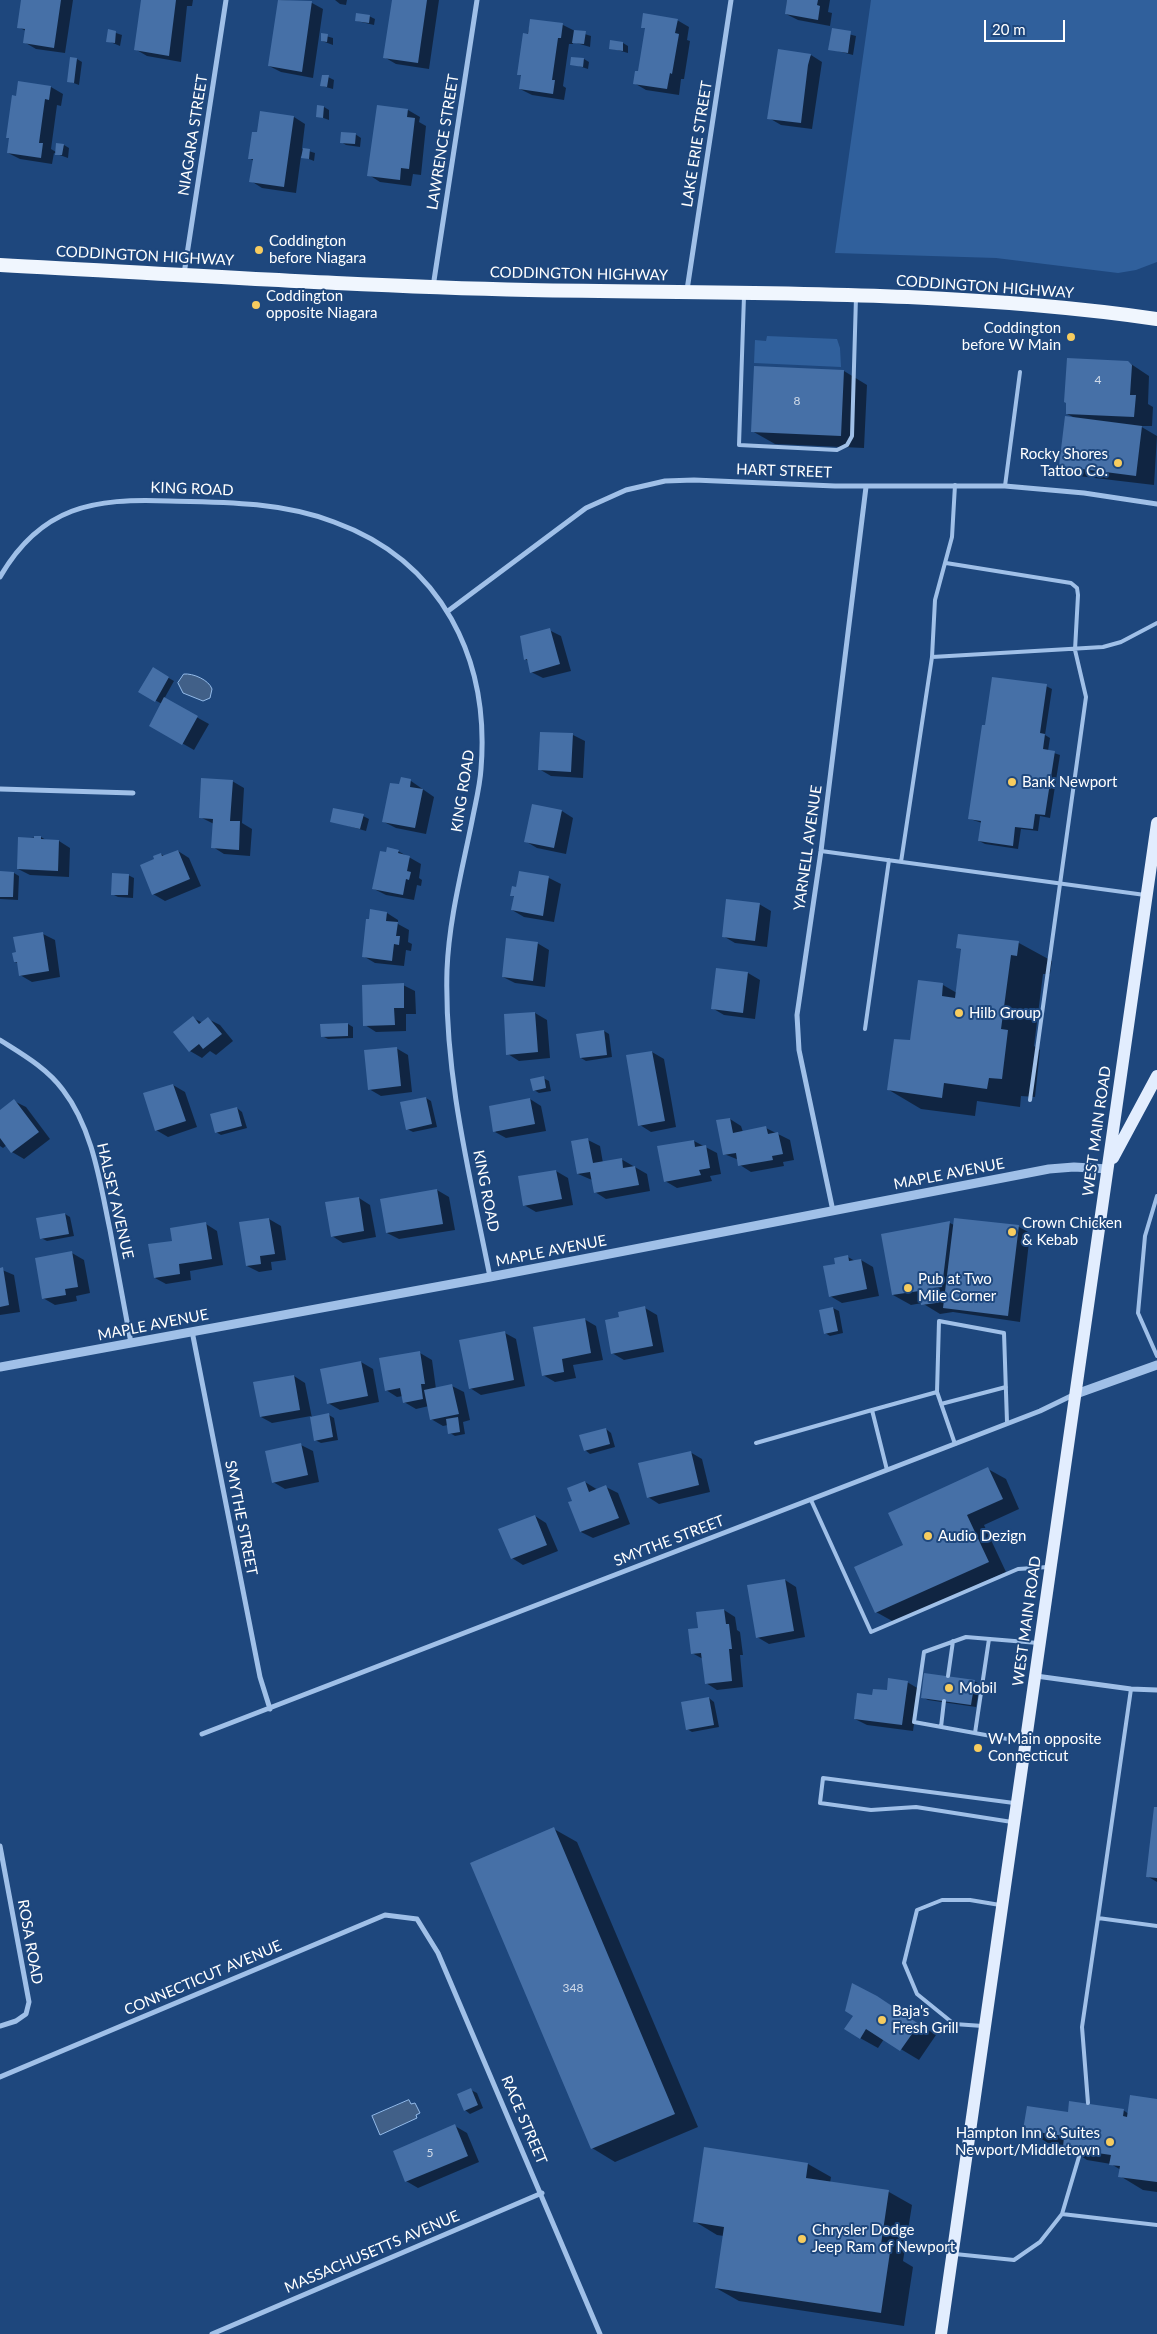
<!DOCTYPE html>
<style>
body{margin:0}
#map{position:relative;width:1157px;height:2334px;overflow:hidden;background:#1e477d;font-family:Lato,sans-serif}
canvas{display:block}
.scale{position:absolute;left:984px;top:20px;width:81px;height:22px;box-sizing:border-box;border:2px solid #fff;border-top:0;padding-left:6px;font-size:15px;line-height:18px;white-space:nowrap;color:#fff;-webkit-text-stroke:4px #1e477d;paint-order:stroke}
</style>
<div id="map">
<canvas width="1157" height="2334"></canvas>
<div class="scale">20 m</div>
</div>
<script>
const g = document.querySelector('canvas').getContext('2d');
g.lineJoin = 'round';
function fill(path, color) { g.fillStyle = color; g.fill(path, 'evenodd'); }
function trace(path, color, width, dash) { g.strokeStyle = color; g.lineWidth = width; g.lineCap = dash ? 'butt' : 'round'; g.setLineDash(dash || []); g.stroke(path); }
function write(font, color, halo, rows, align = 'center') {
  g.font = font + ' Lato,sans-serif'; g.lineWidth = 4; g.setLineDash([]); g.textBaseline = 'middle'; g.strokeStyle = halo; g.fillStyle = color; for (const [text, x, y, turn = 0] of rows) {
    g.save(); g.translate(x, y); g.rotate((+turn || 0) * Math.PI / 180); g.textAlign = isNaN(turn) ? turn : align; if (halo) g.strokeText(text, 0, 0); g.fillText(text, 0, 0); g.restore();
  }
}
const green = new Path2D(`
 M871,0H1157V262L1136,270L1118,273L996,258L835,253Z
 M767,336L837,339L840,348L841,367L754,363L755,340L766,341Z`);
const water = new Path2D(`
 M184,674C193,673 209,680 212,689L210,698L203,701L183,693L178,683Z
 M409,2100L411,2104L415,2103L420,2113L416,2115L417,2118L380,2135L372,2116Z`);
const shadow = new Path2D(`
 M23,0H73L65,53L36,49L24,42L26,31L18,27Z
 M142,0H193L192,6H187L181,62L147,56L135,49Z
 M279,0L312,3L323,9L313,78L281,72L269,66Z
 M335,0H347L346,5L340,4Z
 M393,0H439L429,69L396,64L384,57Z
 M787,0H830L828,12L832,13L830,26L798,20L786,14Z
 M369,16L375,19L374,25L357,21Z
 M531,20L563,25L575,31L591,36L590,47L573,42V44H569L563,86L566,88L564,100L532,95L520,89L522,76L518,74Z
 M677,20L689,27L687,40L690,41L684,79H681L679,95L646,90L634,83L639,73L646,29L643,27Z
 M833,30L856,36L853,55L830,49Z
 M110,31L122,35L120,46L108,41Z
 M322,35L333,38V45L322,41Z
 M623,43L628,46V53L610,48Z
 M811,55L822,62L812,129L781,125L769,118Z
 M77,59L82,62L79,85L68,81Z
 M584,59L589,62L588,69L572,64Z
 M328,77L334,80L333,89L322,86Z
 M20,83L51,87L63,94L61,106L57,105L51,149L56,152L64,145L69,148L68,158L54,153L52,164L20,159L8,153L10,139L7,137Z
 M378,106L408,110L420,117L419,122L426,126L421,175L413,174L411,186L380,182L369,175Z
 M324,107L329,110V120L318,116Z
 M294,117L305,124L302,149L315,153L314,161L301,156L296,193L262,188L251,181L254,161L249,158L258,134Z
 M355,134L361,138L360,147L346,145L341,142Z
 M1128,362L1149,376L1148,404L1153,407L1152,426H1140L1157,436L1154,485L1078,476L1060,466L1075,418L1067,414Z
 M844,371L867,385L864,448L775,444L752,431Z
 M549,630L561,636L571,671L543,678L531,672L528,661L525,659Z
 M153,669L174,681L164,699L209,724L194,750L150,725L162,704L140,692Z
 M1046,686L1052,689L1045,735L1050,738L1048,751L1060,755L1050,818L1040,816L1038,831L1021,829L1018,849L985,844L979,841L982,823L970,819Z
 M573,735L585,741L583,778L551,776L539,769Z
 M402,779L411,781L434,797L426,834L396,828L384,822Z
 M232,781L244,788L242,823L252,829L250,856L224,854L213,847L214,824L200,817Z
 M562,811L573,818L566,854L537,848L525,841Z
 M363,816L369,819L366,831L331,821Z
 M41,837L46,840L59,841L70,848L69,877L30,875L18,869L19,839Z
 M178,851L189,858L201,886L165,901L153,894L156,860L161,854L164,856Z
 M398,851L421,864L419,878L422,880L421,886L417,885L414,900L386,895L374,889L387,853Z
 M0,872L14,873L19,876L18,900L0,899Z
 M520,873L549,878L561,884L554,922L524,917L512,910L515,897L511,895L517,889Z
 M128,875L134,878L133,898L118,897L112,894Z
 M759,904L771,911L767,947L735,943L723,936Z
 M387,913L398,920V924L409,930L408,942L412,944L411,951L406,950L404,966L375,963L363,956Z
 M43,934L55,940L60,977L32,982L20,975L18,963L15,962Z
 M959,936L1019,943L1052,961L1050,974H1043L1034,1046L1040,1050L1035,1097L1021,1096L1020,1107L977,1101L975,1116L921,1109L889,1090L943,985L957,993L962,950L958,948Z
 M537,943L549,950L545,987L515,983L503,977Z
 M717,969L748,973L760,980L755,1019L724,1015L712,1008Z
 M403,985L415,991L416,1014H406V1031L376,1032L365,1025Z
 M535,1013L547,1020L550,1058L519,1061L508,1054L505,1015Z
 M193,1018L203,1023L208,1019L220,1025L233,1041L216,1055L210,1051L202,1058L190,1051Z
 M348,1024L353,1027V1038L328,1039L322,1036Z
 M604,1031L609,1034L612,1057L586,1061L581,1058Z
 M396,1048L408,1055L412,1092L381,1096L369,1089Z
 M652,1052L664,1059L676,1127L651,1132L640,1125Z
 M543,1078L549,1081L551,1091L539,1093L534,1090Z
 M173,1085L185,1092L197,1127L168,1137L156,1130Z
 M426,1098L431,1101L437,1127L413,1132L407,1129Z
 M530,1099L541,1106L546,1131L506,1138L495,1132Z
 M14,1101L26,1107L50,1139L24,1159L12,1152L7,1145L3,1148L0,1146V1112Z
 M237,1108L242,1112L247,1128L221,1135L216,1132Z
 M730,1119L741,1126L743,1132L766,1128L790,1140L794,1160L783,1162L784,1166L751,1172L740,1165L739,1160L724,1154Z
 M588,1140L600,1146L603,1163L621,1159L647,1174L650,1191L606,1199L595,1192L592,1180L578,1174Z
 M694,1141L717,1153L721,1174L710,1176L712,1181L677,1188L665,1181Z
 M556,1171L568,1178L573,1205L536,1212L524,1205Z
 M437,1190L449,1197L455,1230L399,1239L387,1233Z
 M359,1198L370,1205L376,1237L343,1243L332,1236Z
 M65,1214L70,1217L74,1236L47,1241L41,1238Z
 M269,1219L281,1226L286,1260L271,1262L272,1270L259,1272L247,1266Z
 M950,1223L954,1225L1019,1227L1030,1233L1020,1322L953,1312L940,1314L922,1303L911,1305L893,1295Z
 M206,1224L217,1231L223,1265L190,1271L191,1280L166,1284L155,1278Z
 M72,1253L84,1260L90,1293L76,1296L77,1301L55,1305L43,1298Z
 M848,1257L855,1261L861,1260L873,1267L879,1296L842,1303L830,1296L836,1265Z
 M0,1269L14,1275L20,1312L0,1315Z
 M645,1308L657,1315L664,1352L624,1360L612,1353L620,1318Z
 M833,1308L839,1311L843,1333L830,1336L825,1333Z
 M584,1319L596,1326L603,1360L573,1365L576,1378L555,1382L543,1375Z
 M505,1333L516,1339L525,1386L481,1395L470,1388Z
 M420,1353L432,1360L436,1389L452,1386L464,1392L470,1420L463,1422L465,1434L455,1436L450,1433L448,1425L443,1426L431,1419L429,1406L416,1409L404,1402L403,1396L397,1397L386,1390Z
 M361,1362L373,1369L379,1402L340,1410L328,1403Z
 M294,1376L305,1383L312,1418L329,1415L334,1418L338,1440L321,1443L315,1440L311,1416L272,1423L261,1417Z
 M606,1429L611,1433L615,1447L590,1454L585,1450Z
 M301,1445L313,1451L319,1482L285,1489L273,1482Z
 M690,1452L702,1459L710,1492L659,1504L648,1497Z
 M988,1469L1006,1479L1019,1509L984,1525L1006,1572L894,1622L876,1612L904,1545Z
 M585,1482L598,1490L606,1487L618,1493L630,1524L593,1538L581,1532L574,1501Z
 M535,1516L546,1523L558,1551L523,1565L512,1558Z
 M785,1580L796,1587L805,1637L769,1644L757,1637Z
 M724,1610L735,1617L737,1630L740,1632L743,1655H740L743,1687L717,1690L706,1683L703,1659L692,1653L699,1629Z
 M974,1681L980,1684L976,1707L928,1700L922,1697Z
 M907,1682L919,1689L913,1731L867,1725L855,1719L873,1697Z
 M709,1698L714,1702L719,1727L692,1732L687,1729Z
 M1157,1808V1882L1147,1876Z
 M554,1829L577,1842L698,2127L615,2162L592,2148Z
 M877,1997L936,2035L919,2060L884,2039L878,2048L860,2038Z
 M471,2090L477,2093L483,2108L470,2114L465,2110Z
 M1157,2100V2192L1143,2190L1120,2176L1121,2170L1111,2164L1087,2160L1064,2145L1048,2143L1025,2129L1069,2114L1123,2110L1129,2114Z
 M455,2126L467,2133L479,2162L418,2188L406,2181Z
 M705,2148L808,2164L831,2177L830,2183L889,2192L912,2205L903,2261L913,2267L904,2326L739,2301L716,2288L724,2236L717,2235L694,2221Z`);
const building = new Path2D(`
 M21,0H61L54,48L23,43L25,29L17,28Z
 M141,0H176L169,56L134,50Z
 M278,0L312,1L302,72L268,66Z
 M392,0H427L418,63L383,58Z
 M787,0H818L817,5L820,6L818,20L785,14Z
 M356,13L370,15L369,23L355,21Z
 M643,13L678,19L675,33L679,34L672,74L670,73L667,89L633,84L635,71H638L645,28H641Z
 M530,19L563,23L561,38H558L552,80H555L553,94L519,89L521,75H517L523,33L528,34Z
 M832,28L851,31L848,53L828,50Z
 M108,29L116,31L115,43L106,42Z
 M574,30L586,31L584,44L572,43Z
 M321,33L328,34L327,42L321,41Z
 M610,40L623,42V51L609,49Z
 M778,49L811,54L808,65L801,123L767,119Z
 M70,57L77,58L74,83L67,82Z
 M571,57L584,58L583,67L570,65Z
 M322,75H329L327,87L320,86Z
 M18,81L51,86L49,100L45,99L39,143H43L41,158L7,153L9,138H6L12,95L16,96Z
 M317,105L324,106L323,118L316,117Z
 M377,105L408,109L407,117L415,118L409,169L401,168L400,180L367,176Z
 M260,111L294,116L284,187L249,182L253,159H248L252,132H257Z
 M341,132L356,133L355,144L340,143Z
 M56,143L64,144L62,155H55Z
 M303,148L310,149L309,159L301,158Z
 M1067,358L1128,361L1132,365L1130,395H1136L1134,417L1066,414V403L1064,402Z
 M754,366L844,370L841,436L751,432Z
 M1065,416L1142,426L1136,476L1059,466Z
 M550,628L560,664L530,673L527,659L524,660L520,636Z
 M153,667L169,677L155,702L138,692Z
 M992,677L1047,684L1040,733L1045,734L1043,749L1055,751L1045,815L1035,814L1033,829L1015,827L1013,846L978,841L981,821L968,819L982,725H985Z
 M164,697L198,716L182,745L149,726Z
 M540,732L573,733L571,772L538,770Z
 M401,777L411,779L410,787L423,789L415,828L382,822L390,783L399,784Z
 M201,778L233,780L230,821H240L239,850L211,848L213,819L199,818Z
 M532,804L562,810L554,848L524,842Z
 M333,808L364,814L360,829L330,822Z
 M34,836H41V839L59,840L58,871L17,869L18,837L34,838Z
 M387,847L399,850L398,853L410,856L407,871L411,872L409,880L406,879L403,895L372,889L380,851L386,852Z
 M178,850L190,879L152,895L140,865L154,859L153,856L161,853L162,856Z
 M0,871L14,872L13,897H0Z
 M519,871L549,876L543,916L511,910L514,896H510L512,886L516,887Z
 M112,873L129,874L128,895H111Z
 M726,899L760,903L755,941L722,937Z
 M370,909L387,912L386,921L398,922L396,936H400L399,945L394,944L392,961L362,957L366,919H369Z
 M43,932L49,971L19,976L17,962H14L12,953L16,952L13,937Z
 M958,934L1019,941L1017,956L1011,955L1001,1029L1008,1030L1002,1079L989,1078L987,1089L944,1083L942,1098L887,1090L894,1039L910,1040L918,980L943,983L942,996L955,998L961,949L956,948Z
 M506,938L538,942L533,981L502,977Z
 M716,968L748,972L743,1013L711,1009Z
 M404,983V1008H394L395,1025L363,1026L362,985Z
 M535,1012L538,1052L506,1055L504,1014Z
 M193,1016L199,1024L208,1017L222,1034L203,1049L199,1044L189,1052L173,1032Z
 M348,1023V1036L321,1037L320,1024Z
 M604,1030L607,1055L580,1058L576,1034Z
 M397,1047L401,1086L368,1090L364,1050Z
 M652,1051L665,1121L638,1126L626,1055Z
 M544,1076L546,1088L533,1091L530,1079Z
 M173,1084L186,1121L155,1131L143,1093Z
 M426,1097L432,1124L406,1130L400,1102Z
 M530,1098L535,1124L493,1132L489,1106Z
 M14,1099L39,1132L11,1153L0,1138V1110Z
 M237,1107L242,1126L215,1133L210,1114Z
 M730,1118L733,1133L766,1126L768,1134L778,1132L783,1154L772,1156L773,1160L738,1166L736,1153L723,1155L716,1120Z
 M588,1138L593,1163L622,1158L623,1168L635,1166L639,1185L594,1193L590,1172L577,1174L571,1141Z
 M694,1140L695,1147L706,1145L710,1168L699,1170L701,1175L664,1182L657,1146Z
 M556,1170L562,1199L523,1206L518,1176Z
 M437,1189L443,1224L386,1233L380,1199Z
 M359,1197L364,1231L331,1237L325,1202Z
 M65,1213L69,1234L40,1239L36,1218Z
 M269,1218L275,1254L260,1256L261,1264L246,1266L239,1222Z
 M954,1218L1019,1225L1008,1316L943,1308Z
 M950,1221L942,1287L933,1288L936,1303L921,1305L919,1291L892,1295L881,1234Z
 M206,1222L212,1259L179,1264L180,1274L154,1278L148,1244L172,1241L170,1228Z
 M72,1251L78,1287L65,1289L66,1295L42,1299L35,1258Z
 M848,1255L849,1261L861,1259L867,1289L829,1297L823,1266L835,1264L834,1258Z
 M3,1267L9,1305L0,1307V1268Z
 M645,1306L653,1346L611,1354L605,1320L619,1317L618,1312Z
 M833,1307L838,1331L824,1334L819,1310Z
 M585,1318L591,1353L562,1359L564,1372L542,1376L533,1327Z
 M505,1331L514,1380L469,1389L459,1340Z
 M420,1351L425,1384H421L423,1399L403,1403L400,1388L385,1391L379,1358Z
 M361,1361L368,1396L327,1404L320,1369Z
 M294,1375L300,1410L260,1417L253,1382Z
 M452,1384L459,1414L430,1420L424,1390Z
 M329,1413L333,1437L314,1441L310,1417Z
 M458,1417L460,1432L448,1434L446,1419Z
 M606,1428L610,1444L584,1451L579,1435Z
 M301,1443L308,1475L272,1483L265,1451Z
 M691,1451L699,1485L647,1498L638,1463Z
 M988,1467L1003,1499L967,1515L989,1562L875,1613L854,1567L903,1545L888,1513Z
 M585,1481L589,1492L606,1485L619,1518L580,1532L568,1502L572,1501L567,1488Z
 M535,1515L547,1545L511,1559L498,1529Z
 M785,1579L794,1631L756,1638L747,1585Z
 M724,1609L726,1624H729L732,1649H729L732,1681L705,1684L701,1653L691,1654L688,1629L698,1628L696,1612Z
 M924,1673L975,1680L971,1705L921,1698Z
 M888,1678L908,1681L902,1725L854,1719L857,1693L872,1695L873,1689L887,1690Z
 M709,1697L714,1725L686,1730L681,1702Z
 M1154,1807H1157V1878L1146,1877Z
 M554,1827L675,2114L591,2149L470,1863Z
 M852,1983L877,1996L919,2024L900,2051L866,2029L860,2039L844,2029L853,2016L845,2011Z
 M471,2088L478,2105L464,2111L457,2094Z
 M1130,2095L1157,2099V2182L1118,2177L1120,2166L1109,2165L1111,2155L1063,2148L1064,2136L1023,2130L1027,2106L1068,2112L1069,2101L1124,2109L1123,2116L1127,2117Z
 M455,2124L468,2156L405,2182L393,2151Z
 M704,2147L808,2163L806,2178L889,2190L880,2251L890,2252L881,2313L715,2288L724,2227L693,2222Z`);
const service = new Path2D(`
 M744,296L739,445L837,450L847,445L852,436L856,297
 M1005,486L1020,372
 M946,563L1071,583L1077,588L1078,595L1075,650L1086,697L1030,1100
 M932,657L1103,647L1121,642L1157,623
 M821,851L1145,895
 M901,862L932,657L935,600L952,537L955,485
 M865,1029L889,860
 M1157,1196L1145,1236L1138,1313L1157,1356
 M941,1404L1006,1387
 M872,1410L937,1392
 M756,1443L872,1410L887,1470
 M955,1444L937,1392L939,1321L1004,1333L1007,1422
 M811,1500L871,1632L1018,1569L1048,1567
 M948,1676L953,1641
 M1131,1689L1098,1918L1157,1926
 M941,1727L944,1701
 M975,1733L989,1639
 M1024,1742L914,1722L924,1652L966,1637L1038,1643
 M1012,1822L916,1807L871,1810L820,1803L823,1778L1014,1803
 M983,2026L954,2024L917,1994L904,1963L917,1910L942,1900H970L1000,1905
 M1088,2103L1082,2027L1098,1918
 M1062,2214L1157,2225
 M955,2254L1014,2260L1040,2242L1062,2214L1081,2150`);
const minor = new Path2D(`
 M184,274L226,0
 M433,287L477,0
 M687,290L731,0
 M0,577C41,506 94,498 169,501C224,502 282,502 334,522C442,561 490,659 481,769C480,785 476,801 473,816C463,867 449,918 447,970C444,1074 470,1176 490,1277
 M448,611L586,508L626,490L665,481L694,480L835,486H1005L1084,493L1157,504
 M0,789L133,793
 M0,1040C22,1054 47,1068 63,1090C93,1129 100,1183 110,1230C117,1268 124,1305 131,1343
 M833,1211L799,1050L797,1015L821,851L866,487
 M192,1331L260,1677L270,1709
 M1036,1676L1131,1689L1157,1690
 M202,1734L887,1470L1040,1411L1073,1395
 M0,1846L29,2002L26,2014L16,2021L0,2026
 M0,2077L385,1915L417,1919L438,1953L600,2334
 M212,2334L542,2193`);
const tertiary = new Path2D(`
 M0,1367L490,1277L1049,1169L1074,1167L1108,1169
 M1076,1394L1157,1365`);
const primary = new Path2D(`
 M1113,1158L1157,1076
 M941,2334L1157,823`);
const trunk = new Path2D(`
 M0,265C176,274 353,286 529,290C739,294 949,289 1157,319`);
const markers = [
 [259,250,5,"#f7cc5f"],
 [256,305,5,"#f7cc5f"],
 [1071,337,5,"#f7cc5f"],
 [1118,463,5,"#f7cc5f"],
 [1012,782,5,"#f7cc5f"],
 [959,1013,5,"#f7cc5f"],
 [1012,1232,5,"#f7cc5f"],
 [908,1288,5,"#f7cc5f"],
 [928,1536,5,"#f7cc5f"],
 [949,1688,5,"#f7cc5f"],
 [978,1748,5,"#f7cc5f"],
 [882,2020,5,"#f7cc5f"],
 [1110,2142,5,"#f7cc5f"],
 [802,2239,5,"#f7cc5f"]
];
const numberNames = [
 ["4",1098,380],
 ["8",797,401],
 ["348",573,1988],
 ["5",430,2153]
];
const streetNames = [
 ["NIAGARA STREET",193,135,-81],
 ["LAWRENCE STREET",443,142,-81],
 ["LAKE ERIE STREET",697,144,-81],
 ["CODDINGTON HIGHWAY",145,256,3],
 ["CODDINGTON HIGHWAY",579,274,1],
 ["CODDINGTON HIGHWAY",985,287,4],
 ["HART STREET",784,471,2],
 ["KING ROAD",192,489,2],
 ["KING ROAD",463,791,-81],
 ["YARNELL AVENUE",808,848,-82],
 ["WEST MAIN ROAD",1097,1131,-82],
 ["MAPLE AVENUE",949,1174,-11],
 ["KING ROAD",486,1191,79],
 ["HALSEY AVENUE",115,1201,77],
 ["MAPLE AVENUE",551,1251,-11],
 ["MAPLE AVENUE",153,1325,-11],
 ["SMYTHE STREET",241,1518,79],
 ["SMYTHE STREET",669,1541,-21],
 ["WEST MAIN ROAD",1027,1621,-82],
 ["ROSA ROAD",30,1942,80],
 ["CONNECTICUT AVENUE",203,1978,-23],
 ["RACE STREET",524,2120,67],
 ["MASSACHUSETTS AVENUE",372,2252,-23]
];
const poiNames = [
 ["Coddington",269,241],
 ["before Niagara",269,258],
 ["Coddington",266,296],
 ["opposite Niagara",266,313],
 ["Coddington",1061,328,"right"],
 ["before W Main",1061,345,"right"],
 ["Rocky Shores",1108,454,"right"],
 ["Tattoo Co.",1108,471,"right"],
 ["Bank Newport",1022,782],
 ["Hilb Group",969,1013],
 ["Crown Chicken",1022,1223],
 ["& Kebab",1022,1240],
 ["Pub at Two",918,1279],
 ["Mile Corner",918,1296],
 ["Audio Dezign",938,1536],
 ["Mobil",959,1688],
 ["W Main opposite",988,1739],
 ["Connecticut",988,1756],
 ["Baja's",892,2011],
 ["Fresh Grill",892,2028],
 ["Hampton Inn & Suites",1100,2133,"right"],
 ["Newport/Middletown",1100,2150,"right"],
 ["Chrysler Dodge",812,2230],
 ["Jeep Ram of Newport",812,2247]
];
fill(green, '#30609c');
fill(water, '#416088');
trace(water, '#94bbe9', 1);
fill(shadow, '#0007');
fill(building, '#4670a7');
trace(service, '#a0c0e8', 4);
trace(minor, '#a0c0e8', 5);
trace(tertiary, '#a0c0e8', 9);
trace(primary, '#e2edfe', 12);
trace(trunk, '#f0f6fe', 14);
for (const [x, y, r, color] of markers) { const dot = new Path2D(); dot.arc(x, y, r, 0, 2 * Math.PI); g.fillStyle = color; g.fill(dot); trace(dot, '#1e477d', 2); }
write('12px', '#d1dbe9', null, numberNames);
write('15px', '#fff', '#1e477d', streetNames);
write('15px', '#fff', '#1e477d', poiNames, 'left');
</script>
